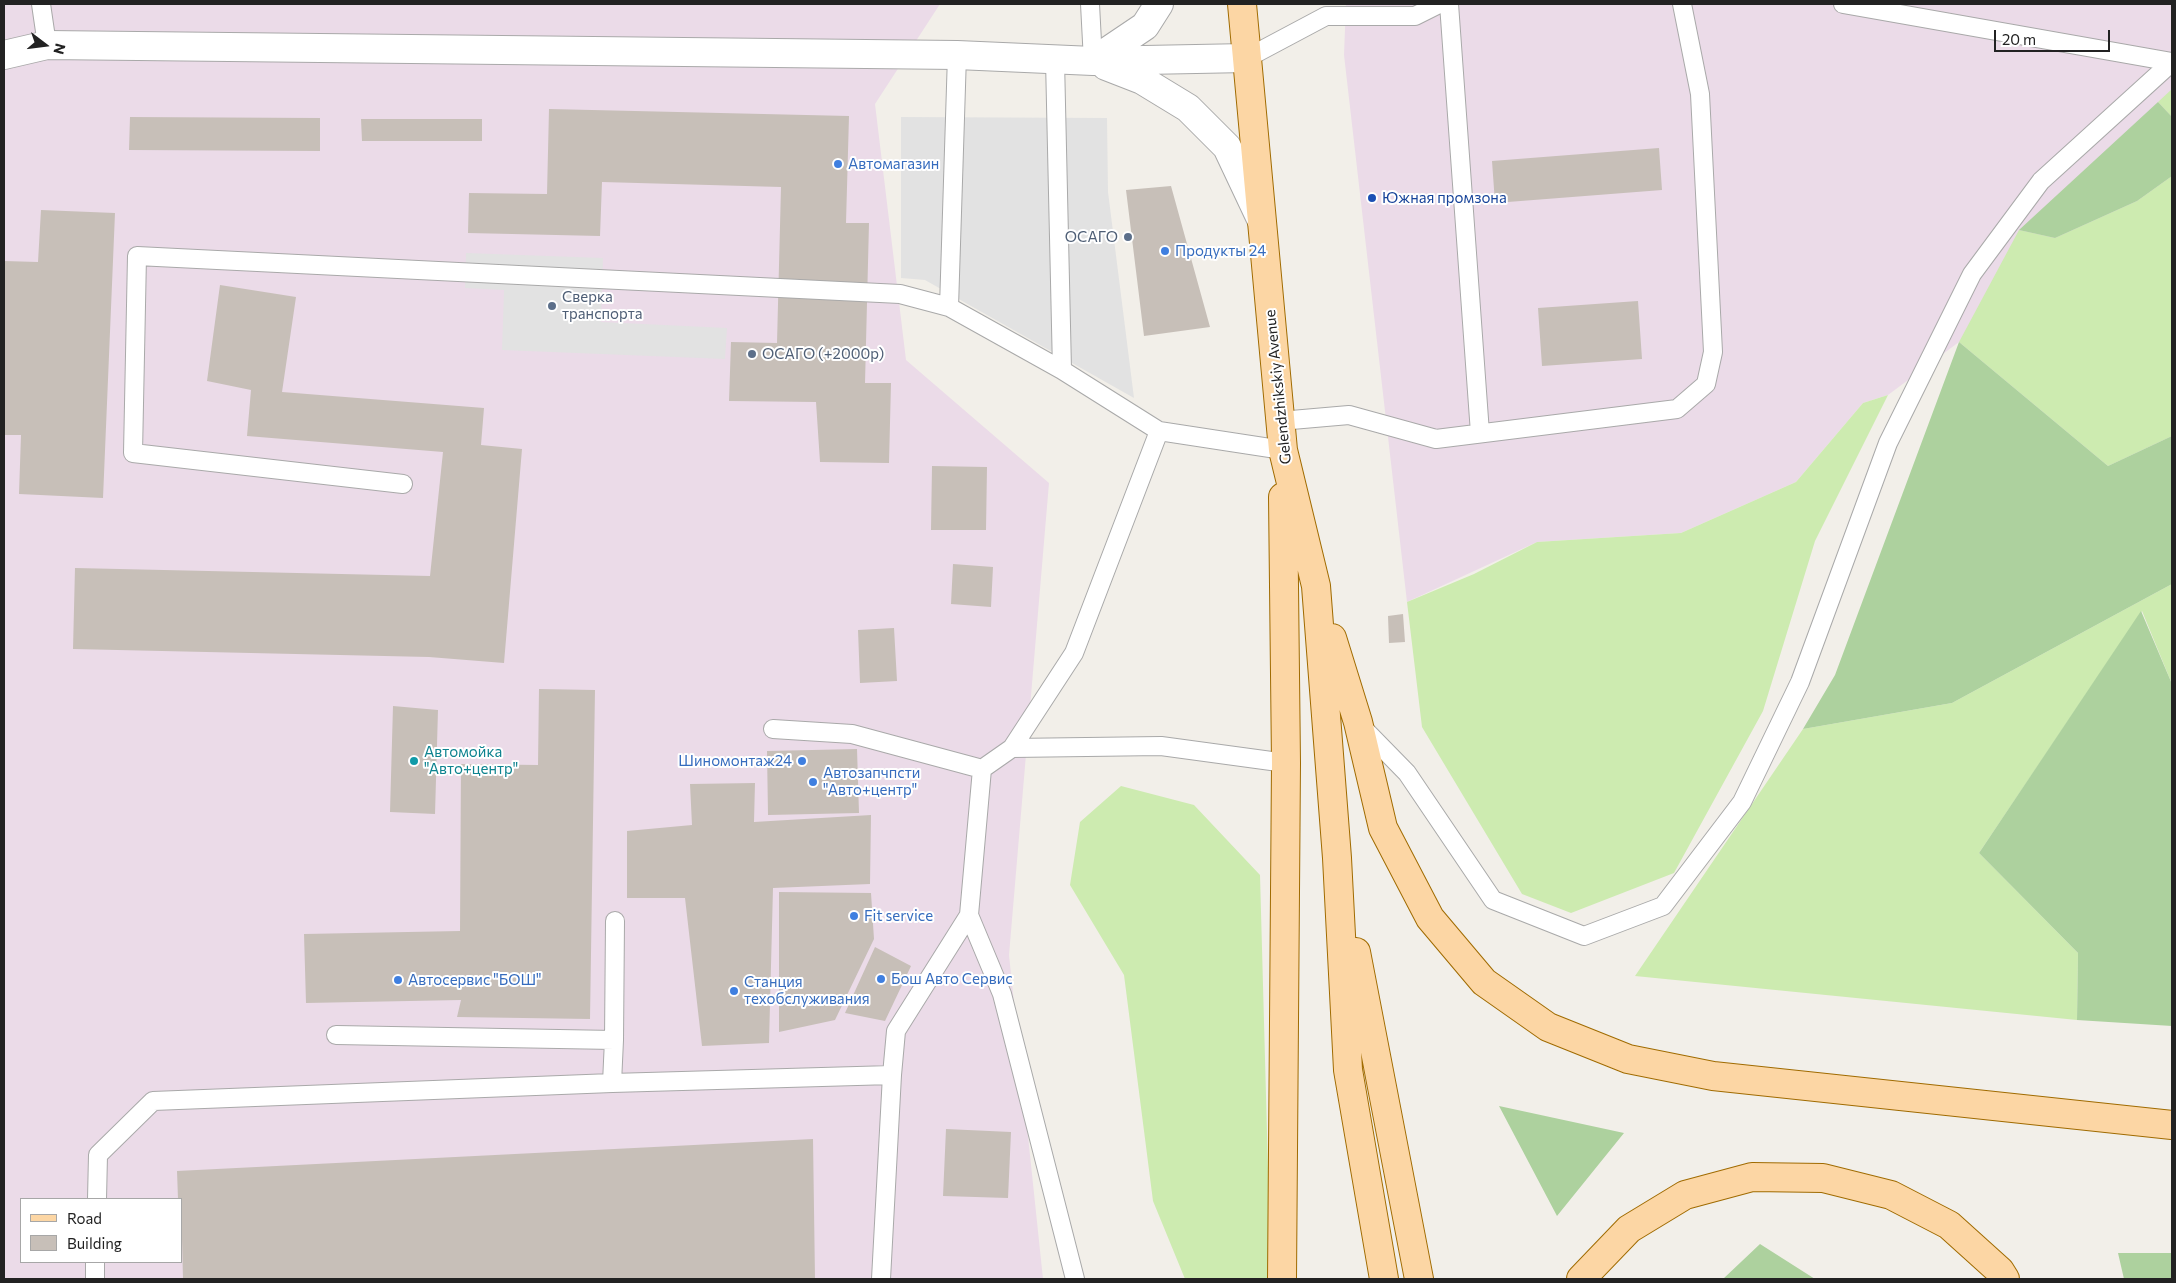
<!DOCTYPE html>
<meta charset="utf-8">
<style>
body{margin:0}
#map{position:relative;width:2176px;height:1283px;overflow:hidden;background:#f2efe9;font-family:Commissioner,sans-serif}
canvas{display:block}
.frame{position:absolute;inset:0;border:5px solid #222;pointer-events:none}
.legend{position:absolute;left:20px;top:1198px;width:162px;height:65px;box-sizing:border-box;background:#fff;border:1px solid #a7a7a7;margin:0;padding:6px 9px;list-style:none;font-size:15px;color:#222}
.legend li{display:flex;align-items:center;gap:10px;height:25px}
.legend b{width:25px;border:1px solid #a7a7a7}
.north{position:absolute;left:20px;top:20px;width:50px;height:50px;-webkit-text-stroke:4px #fff;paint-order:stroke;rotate:105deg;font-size:14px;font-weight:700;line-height:20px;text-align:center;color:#222}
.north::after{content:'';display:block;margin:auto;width:18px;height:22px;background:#222;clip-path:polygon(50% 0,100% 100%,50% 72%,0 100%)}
.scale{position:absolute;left:1994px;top:30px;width:116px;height:22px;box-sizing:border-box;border:2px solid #222;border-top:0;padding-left:6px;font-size:15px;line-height:18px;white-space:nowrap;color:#222;-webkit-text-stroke:4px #fff;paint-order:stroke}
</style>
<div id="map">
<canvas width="2176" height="1283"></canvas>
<div class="frame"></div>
<ul class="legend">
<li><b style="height:6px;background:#fcd6a4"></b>Road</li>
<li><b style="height:14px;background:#c7bfb8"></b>Building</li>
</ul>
<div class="north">N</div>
<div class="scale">20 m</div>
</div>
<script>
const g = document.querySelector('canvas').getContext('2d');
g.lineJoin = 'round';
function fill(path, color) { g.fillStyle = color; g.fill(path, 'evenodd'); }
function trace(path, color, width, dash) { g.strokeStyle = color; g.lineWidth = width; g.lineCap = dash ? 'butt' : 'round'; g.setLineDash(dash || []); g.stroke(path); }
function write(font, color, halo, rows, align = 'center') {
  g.font = font + ' Commissioner,sans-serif'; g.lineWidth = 4; g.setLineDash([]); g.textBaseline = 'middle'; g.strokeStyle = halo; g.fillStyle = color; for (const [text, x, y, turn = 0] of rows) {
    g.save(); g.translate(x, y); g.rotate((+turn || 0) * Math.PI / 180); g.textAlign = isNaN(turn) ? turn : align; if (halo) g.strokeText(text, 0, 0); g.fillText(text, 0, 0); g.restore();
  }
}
const industrial = new Path2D(`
 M4,4H940L875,104L906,360L1049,483L1009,955L1043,1279H4ZM21,1199H181V1262H21Z
 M1346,4H2172V436L2108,466L1959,342L1888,395L1863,403L1796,482L1681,533L1537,542L1407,602L1344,55Z`);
const grass = new Path2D(`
 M2172,89V117L2158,102Z
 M2172,176V436L2108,466L1959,342L2019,230L2055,238L2137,201Z
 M1888,395L1815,541L1763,711L1674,873L1571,913L1522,894L1422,727L1407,602L1474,574L1537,542L1681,533L1796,482L1863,403Z
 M2172,584V684L2142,611L1979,853L2078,953L2077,1020L1635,976L1803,729L1952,703Z
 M1121,786L1194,805L1260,875L1271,1279H1185L1153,1201L1124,975L1070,885L1080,822Z`);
const forest = new Path2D(`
 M2158,102L2172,117V176L2137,201L2055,238L2019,230Z
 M1959,342L2108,466L2172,436V584L1952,703L1803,729L1835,675Z
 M2141,611L2172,684V1026L2077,1020L2078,953L1979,853Z
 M1499,1106L1624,1133L1557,1216Z
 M1760,1244L1815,1279H1723Z
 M2118,1253H2172V1279H2124Z`);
const parking = new Path2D(`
 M901,117L1107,118L1108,192L1134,398L925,280L901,278Z
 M466,253L603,258L601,322L727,328L725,359L502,350L504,290L465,288Z`);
const building = new Path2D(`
 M549,109L849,116L846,223H869L865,383H891L889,463L820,462L816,402L729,401L731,342L777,343L781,187L602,182L600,236L468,233L469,193L547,194Z
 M130,117L320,118V151L129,150Z
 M361,119H482V141H362Z
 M1659,148L1662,190L1495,203L1492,161Z
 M1171,186L1210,327L1144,336L1126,190Z
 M41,210L115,213L103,498L19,494L21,435H4V261L38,262Z
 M220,285L296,297L282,392L484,408L481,445L522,449L504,663L429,657L73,649L75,568L430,576L443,452L247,436L251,390L207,381Z
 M1638,301L1642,359L1542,366L1538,308Z
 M932,466L987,467L986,530H931Z
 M953,564L993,567L991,607L951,604Z
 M1403,614L1405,642L1389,643L1388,616Z
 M894,628L897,681L860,683L858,630Z
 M539,689L595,690L590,1019L457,1017L461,1000L306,1003L304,934L460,931L461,764L538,765Z
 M393,706L438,710L435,814L390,812Z
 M857,749L859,813L768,815L767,751Z
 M755,783L754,822L871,815L870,884L773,888L769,1043L702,1046L685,898H627V831L692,825L690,784Z
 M779,892L871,893L874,939L835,1020L779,1032Z
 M875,947L911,966L885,1021L845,1013Z
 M946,1129L1011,1132L1008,1198L943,1196Z
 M813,1139L815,1279H183L181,1199H178L177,1171Z`);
const service = new Path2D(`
 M41,4L47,45
 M1090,4L1093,61
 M1449,4L1480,433
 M1843,4L2172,62
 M1247,58L1326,16H1415L1439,4
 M1055,60L1062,370
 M949,307L957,55
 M1280,421L1349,415L1436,439L1677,409L1706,384L1713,352L1700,94L1682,4
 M403,484L133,453L137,256L900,294L949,307L1062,370L1159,431L1283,450
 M1361,726L1407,773L1493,900L1584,936L1663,906L1742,802L1800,682L1888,443L1972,274L2041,181L2172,62
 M773,729L852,734L982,769L1012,748L1074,653L1159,431
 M1012,748L1161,746L1286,763
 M969,915L1002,994L1075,1279
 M336,1035L614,1040L612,1083
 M614,1040L615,921
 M97,1199L98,1155L153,1101L612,1083L892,1075
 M95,1279V1262
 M881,1279L892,1075L896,1031L969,915L982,769`);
const minor = new Path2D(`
 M4,55L47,45L957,55L1093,61L1247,58
 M1093,61L1145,26L1159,4
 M1106,66L1142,80L1188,108L1227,147L1261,219`);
const primary = new Path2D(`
 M1242,4L1283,450L1316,586L1337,858L1348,1070L1384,1279
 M1332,638L1358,722L1383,828L1430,918L1484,982L1548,1027L1628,1059L1713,1076L2172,1125
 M1356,952L1419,1279
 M1282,1279L1286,763L1283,497
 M1581,1279L1629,1229L1685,1195L1752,1177L1823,1178L1891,1195L1949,1225L2000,1271L2005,1279`);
const markers = [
 [838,164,5,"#3f7fe0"],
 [1372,198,5,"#1a4fb4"],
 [1128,237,5,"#5c6f8a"],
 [1165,251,5,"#3f7fe0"],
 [552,306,5,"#5c6f8a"],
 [752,354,5,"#5c6f8a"],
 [414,761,5,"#0f9aa8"],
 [802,761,5,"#3f7fe0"],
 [813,782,5,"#3f7fe0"],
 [854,916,5,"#3f7fe0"],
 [881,979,5,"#3f7fe0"],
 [398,980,5,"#3f7fe0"],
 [734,991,5,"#3f7fe0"]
];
const shopNames = [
 ["Автомагазин",848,164],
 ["Продукты 24",1175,251],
 ["Шиномонтаж24",792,761,"right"],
 ["Автозапчпсти",823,773],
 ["\"Авто+центр\"",823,790],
 ["Fit service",864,916],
 ["Бош Авто Сервис",891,979],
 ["Автосервис \"БОШ\"",408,980],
 ["Станция",744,982],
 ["техобслуживания",744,999]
];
const transitNames = [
 ["Южная промзона",1382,198]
];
const serviceNames = [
 ["ОСАГО",1118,237,"right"],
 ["Сверка",562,297],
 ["транспорта",562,314],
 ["ОСАГО (+2000р)",762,354]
];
const streetNames = [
 ["Gelendzhikskiy Avenue",1278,387,-96]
];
const cultureNames = [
 ["Автомойка",424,752],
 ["\"Авто+центр\"",424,769]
];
fill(industrial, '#ebdbe8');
fill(grass, '#cdebb0');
fill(forest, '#add19e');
fill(parking, '#e2e2e2');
fill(building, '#c7bfb8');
trace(service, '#a9a9a9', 20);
trace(minor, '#a9a9a9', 30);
trace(primary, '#a06b00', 30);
trace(service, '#fff', 18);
trace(minor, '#fff', 28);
trace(primary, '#fcd6a4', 28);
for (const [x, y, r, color] of markers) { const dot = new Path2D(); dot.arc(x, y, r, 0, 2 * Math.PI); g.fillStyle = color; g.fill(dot); trace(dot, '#fff', 2); }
write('15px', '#366cbe', '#fff', shopNames, 'left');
write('15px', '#164399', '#fff', transitNames, 'left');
write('15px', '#4e5e75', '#fff', serviceNames, 'left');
write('15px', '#222', '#fff', streetNames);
write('15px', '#0d838f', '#fff', cultureNames, 'left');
</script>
